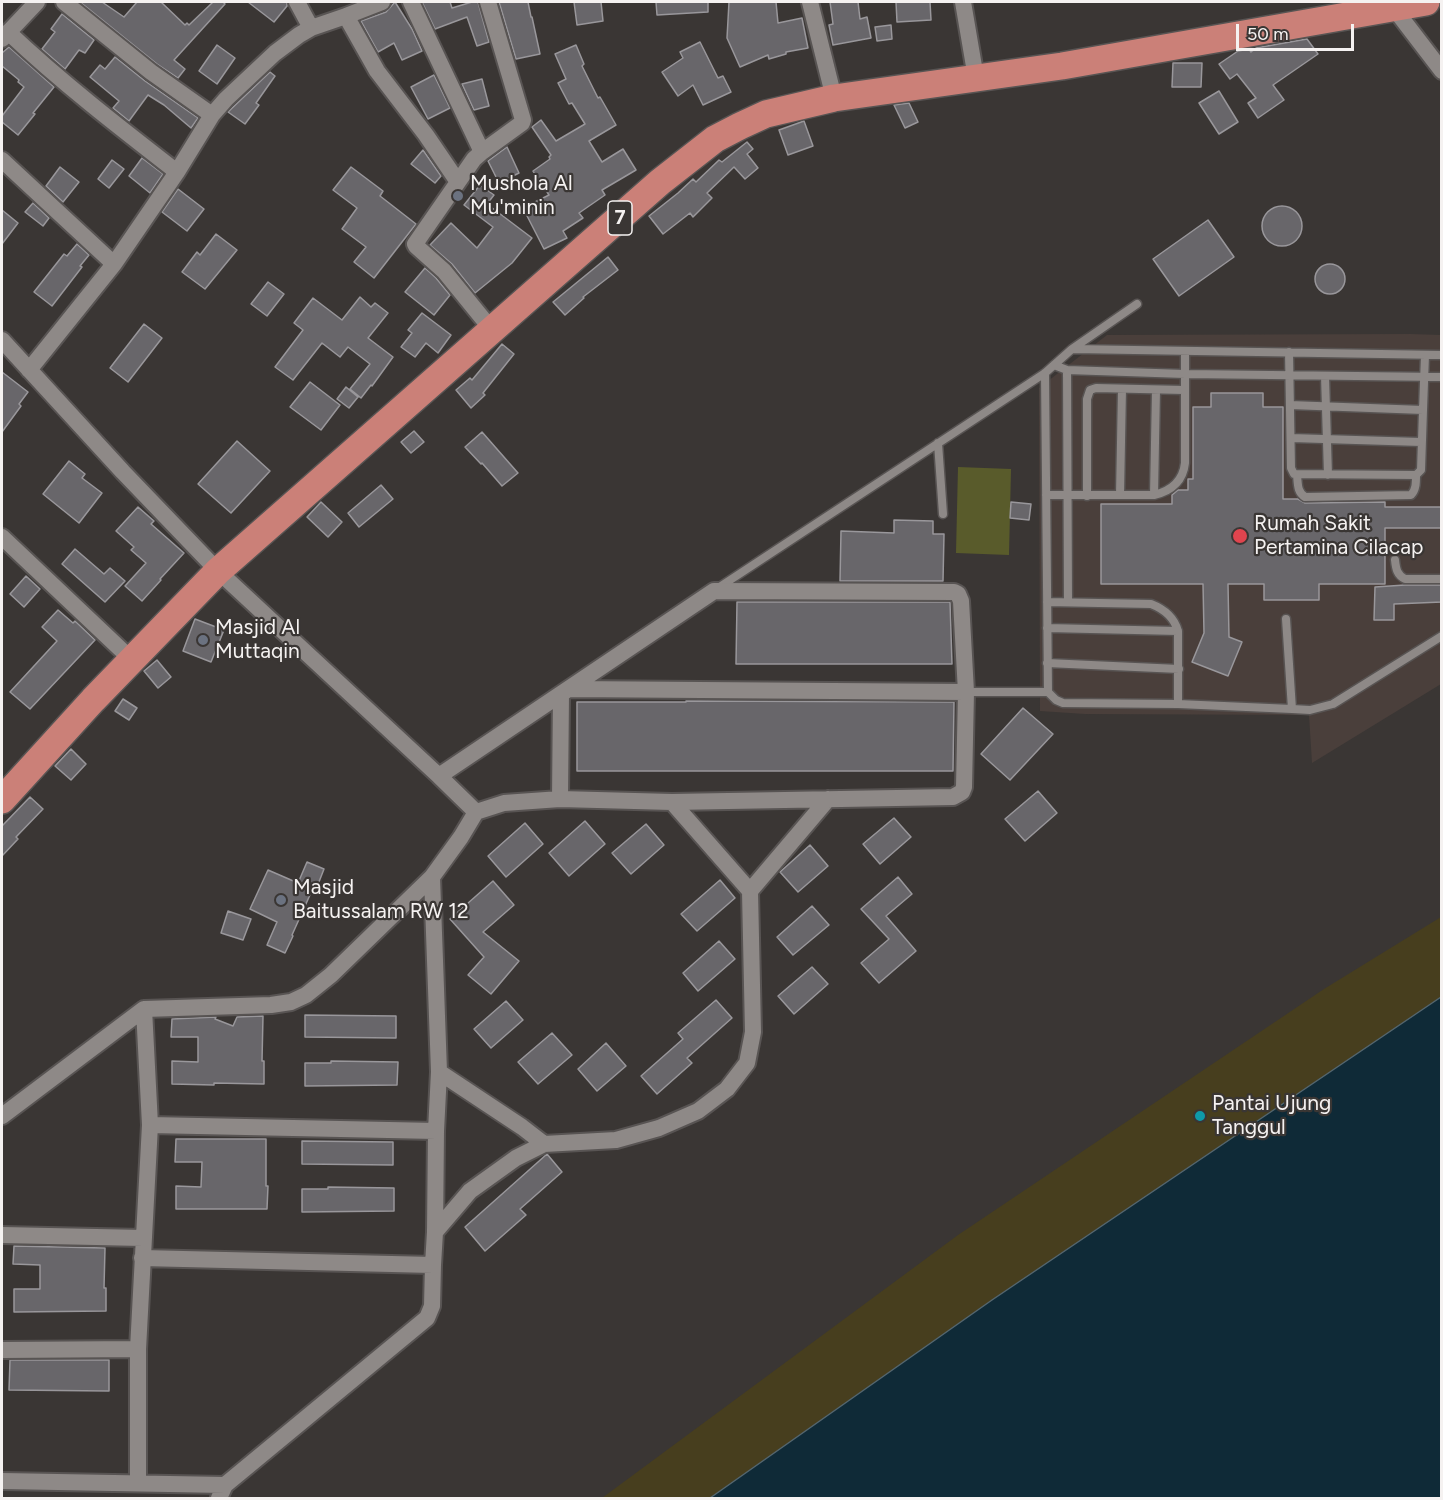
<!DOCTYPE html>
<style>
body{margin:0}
#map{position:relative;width:1443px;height:1500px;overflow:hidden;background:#3a3634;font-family:Figtree,sans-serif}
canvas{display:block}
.frame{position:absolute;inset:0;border:3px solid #f5f2f1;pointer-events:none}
.scale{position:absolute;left:1236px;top:24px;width:118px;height:27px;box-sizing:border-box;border:3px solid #f5f2f1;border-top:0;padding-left:8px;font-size:18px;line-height:21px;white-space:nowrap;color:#f5f2f1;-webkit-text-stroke:4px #3a3634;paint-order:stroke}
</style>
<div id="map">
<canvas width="1443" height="1500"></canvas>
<div class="frame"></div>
<div class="scale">50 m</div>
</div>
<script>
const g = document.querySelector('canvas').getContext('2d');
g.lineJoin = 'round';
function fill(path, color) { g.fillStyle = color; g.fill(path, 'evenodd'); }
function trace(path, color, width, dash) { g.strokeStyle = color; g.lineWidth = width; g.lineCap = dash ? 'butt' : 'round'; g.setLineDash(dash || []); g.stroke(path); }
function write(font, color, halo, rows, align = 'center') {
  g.font = font + ' Figtree,sans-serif'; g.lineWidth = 4.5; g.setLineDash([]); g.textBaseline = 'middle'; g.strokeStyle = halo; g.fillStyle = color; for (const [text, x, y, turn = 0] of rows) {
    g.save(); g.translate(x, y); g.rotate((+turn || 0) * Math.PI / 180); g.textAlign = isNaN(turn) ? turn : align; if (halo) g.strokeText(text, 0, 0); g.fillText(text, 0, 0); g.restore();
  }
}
const built = new Path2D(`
 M1410,334L1441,335V684L1312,763L1309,715L1085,714L1040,711L1039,388L1107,335Z`);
const green = new Path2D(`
 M958,467L1011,469L1009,555L956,553Z`);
const sand = new Path2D(`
 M1441,917V997L992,1300L710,1498H602L958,1235L1324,989Z`);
const water = new Path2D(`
 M1441,997V1498H710L992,1300Z`);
const building = new Path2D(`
 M80,2H102L124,17L137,2H161L185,25L187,23L189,25L213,2H223L225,4L174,60L185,69L178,78L157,64Z
 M248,2H287V6L274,22Z
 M395,2L412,29L422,51L402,60L394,43L378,52L361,21L386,12Z
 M422,2H450L452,8L472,2H478L489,42L477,46L467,17L435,29Z
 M499,2H528L531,17H532L540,54L516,59Z
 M574,2H601L603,21L577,25Z
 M656,2H708V12L657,15Z
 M729,2H776L778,23L802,18L808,48L786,52V54L769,59L768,55L740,67L727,38Z
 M830,2H858L860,19L867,17L871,38L833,45L829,25L833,24Z
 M896,2H930L931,20L897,22Z
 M62,14L94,40L85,53L79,50L65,69L42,49L55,32L51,29Z
 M891,25L892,39L877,41L875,27Z
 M1307,39L1318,54L1273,85L1284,100L1258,118L1248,103L1256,98L1237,74L1230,79L1219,64L1238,51L1249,49L1251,52L1256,48Z
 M700,42L718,78L723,76L731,92L703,105L693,85L678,96L662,72L683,58L680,52Z
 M217,45L235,58L217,84L199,71Z
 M576,45L584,64L582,66L598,98L600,97L616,125L589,141L602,162L623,149L636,170L602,190L605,195L579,213L583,218L563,231L567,238L544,249L523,208L549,195L533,171L550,159L549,157L551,155L532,127L541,120L556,141L585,124L572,103L569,104L558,83L566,79L555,54Z
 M9,47L54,87L33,113L35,114L18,135L2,122V116L24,87L18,82L19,80L2,66V53Z
 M115,57L145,81L198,118L191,128L164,105L148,95L129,121L113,108L119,101L90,77L100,65L105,69Z
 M1173,63H1202L1201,87H1172Z
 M270,72L275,76L256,103L259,105L245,124L228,112Z
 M434,75L450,108L428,119L411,87Z
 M482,79L489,106L474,110L462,84Z
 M1219,91L1238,122L1219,134L1199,103Z
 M909,103L918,122L905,128L894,105Z
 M804,121L813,146L788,155L779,130Z
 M747,142L753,149L747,154L758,168L745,179L734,167L707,193L712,198L693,217L690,213L663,234L649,216L678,193L693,179L696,182L719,160L722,162Z
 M507,147L519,173L499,183L488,161Z
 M423,150L441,176L435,183L411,164Z
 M142,158L163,174L150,193L129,176Z
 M112,160L124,169L109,188L98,179Z
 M60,167L79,182L63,202L46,186Z
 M351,167L383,191L380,196L416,224L374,278L354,262L366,247L342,229L357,208L333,190Z
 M480,185L494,195L487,204L532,238L512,263L475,293L452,264L430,245L451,223L477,248L493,227L464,205Z
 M178,189L204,209L187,231L162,212Z
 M33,203L49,218L43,226L25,212Z
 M1262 226a20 20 0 1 1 40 0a20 20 0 1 1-40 0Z
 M2,210L18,223L2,244Z
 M1208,220L1234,257L1179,296L1153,259Z
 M216,234L237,250L205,289L182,272L197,252L200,255Z
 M77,244L89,255L80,266L82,267L52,306L34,292L64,254L67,256Z
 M608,257L618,270L583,297L584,298L565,315L553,302Z
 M1315 279a15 15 0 1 1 30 0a15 15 0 1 1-30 0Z
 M425,268L436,278L450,295L434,315L405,292Z
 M268,282L284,294L267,316L251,304Z
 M360,297L371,307L375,303L388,313L368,338L393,357L372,386L371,385L361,398L350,389L370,364L348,347L340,357L322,343L293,380L275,367L303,330L294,323L313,298L342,320Z
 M422,313L451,335L438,353L426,343L415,357L401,347L412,333L408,330Z
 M144,324L162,338L128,382L110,368Z
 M502,344L514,354L483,393L485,395L471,408L456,390L470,378L472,380Z
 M2,372L28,392L19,404L21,406L2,432Z
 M310,382L340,405L321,430L290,407Z
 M346,387L358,397L349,408L337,399Z
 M1211,393H1263V407H1283V499H1298L1305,503L1385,502V507H1442V528H1385V584H1319V600H1264V584H1228L1229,637L1242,642L1228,676L1192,662L1204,633L1203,584H1101V504H1172V495L1178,490H1188V479H1193V407H1211Z
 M414,431L424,442L411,453L401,442Z
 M482,432L518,473L502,486L482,463L481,464L465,447Z
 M237,441L270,471L231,513L198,484Z
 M69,461L85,474L82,478L102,493L79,523L43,494Z
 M381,485L393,499L359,527L348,513Z
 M321,502L342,522L328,537L307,517Z
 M1011,502L1031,504L1029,520L1010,518Z
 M138,507L154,521L151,524L184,553L160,579L161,580L142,601L125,586L146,563L131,550L134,547L116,531Z
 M894,520L933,521V534H944L943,581H840L841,531L894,533Z
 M75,549L104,574L110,568L125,581L105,602L62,564Z
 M26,576L40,589L24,607L10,594Z
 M1405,585H1442V602L1394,604V620H1374L1375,587Z
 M737,602H950L952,664H736Z
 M58,610L73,623L75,621L95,640L30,709L10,692L57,641L42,627Z
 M195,619L224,630L211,662L183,651Z
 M157,660L171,677L158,688L144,671Z
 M123,699L137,708L129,720L115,711Z
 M686,701L954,702L953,771H577V702H686Z
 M1023,708L1053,734L1010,780L981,754Z
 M71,749L86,764L71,780L55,766Z
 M1038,791L1057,813L1025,841L1005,819Z
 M30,797L43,809L16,837L18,839L2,856V826Z
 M894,818L911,837L880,864L863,844Z
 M585,821L605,844L569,876L549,853Z
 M525,823L543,844L506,877L488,856Z
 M646,824L664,845L631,874L612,853Z
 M810,845L828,866L798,892L780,872Z
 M307,862L324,869L317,887L314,886L292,935L293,936L285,953L267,945L277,922L250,909L268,870L298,883Z
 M898,877L912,894L886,916L916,951L879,983L861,963L889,939L861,909Z
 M720,880L735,898L697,931L681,914Z
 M493,881L514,905L483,932L519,961L491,994L468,975L484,957L450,919Z
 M812,906L829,925L793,955L777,937Z
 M228,911L251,919L243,940L221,933Z
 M719,941L735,959L698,991L683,973Z
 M812,967L828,984L794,1014L778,996Z
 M716,1000L732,1018L687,1058L692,1063L657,1094L641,1076L683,1039L678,1033Z
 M506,1001L523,1020L491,1048L474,1029Z
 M305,1015L396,1016V1038L305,1037Z
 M263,1016L262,1061H264V1084L214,1083V1085L172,1084V1061L198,1062V1037H171L172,1019L216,1017L215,1019L233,1026L237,1017Z
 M552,1033L572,1055L538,1084L518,1062Z
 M606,1043L626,1066L597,1091L578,1069Z
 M331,1061L398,1062L397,1085L305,1086V1063H331Z
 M176,1139H266V1186H268L267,1209H176V1186L201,1187L202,1162H175Z
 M302,1141L393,1142V1165L302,1164Z
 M547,1154L562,1172L520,1209L526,1215L485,1251L465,1227Z
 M328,1187L394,1188V1211L302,1212V1189H328Z
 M14,1246L105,1248L104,1288H106V1311L14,1312V1289H40V1265L13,1264Z
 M10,1360H109V1391L9,1390Z`);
const service = new Path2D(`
 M1073,349L1442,355
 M1289,352L1291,468L1294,474L1416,475L1421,470L1423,410
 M1054,365L1067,370L1185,374L1442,377
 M1067,370L1068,602
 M1045,373L1048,692L1056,700L1063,703L1178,704L1292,709L1286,619
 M1325,376L1328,475
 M1290,405L1423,410L1425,355
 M1291,438L1421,442
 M938,443L943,514
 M1297,475C1298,484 1297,492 1305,497L1411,495C1416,490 1416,483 1416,475
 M1046,495H1154C1171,491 1183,481 1185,463V351
 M1120,495L1122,389
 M1154,495L1156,390
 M1087,496V399L1090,390L1096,388L1184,390
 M1395,560C1396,569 1397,575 1405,579H1442
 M718,588L1045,373L1072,349L1137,304
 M1047,602L1151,604C1164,609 1174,617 1178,631V704
 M1047,628L1178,631
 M1047,663L1179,669
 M966,692H1048
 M1292,709L1310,710L1333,704L1442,636`);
const minor = new Path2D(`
 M64,2L151,72L212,115
 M297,2L311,28
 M411,2L482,152L474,159L415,244L416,246L444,271L492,330
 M810,2L834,98
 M963,2L976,78
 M1393,7L1442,71
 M346,16L377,71L426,135L458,182
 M8,32C61,82 119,127 177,172
 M2,39L37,2
 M482,152L522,123L523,120L488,2
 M2,160L114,264
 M2,340L123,472L218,571L439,776L714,591L954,592L958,594L961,601L966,692
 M29,370L114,264L177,172L212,115L226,99L275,53L299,35L311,28L346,16L382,2
 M2,537L132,660
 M560,799L561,694
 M476,812L504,803L560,799L672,802L953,797L962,792L964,787L966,692L569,689
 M750,891L828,799
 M439,1072L522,1127L544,1144
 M2,1116L144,1009L271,1005L291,1002L306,995L331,975L432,877L461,837L476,812L439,776
 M150,1125L436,1131
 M435,1232L470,1191L516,1158L544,1144L616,1140L659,1128L698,1111L727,1089L747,1063L753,1032L750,891L672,802
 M2,1235L143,1238
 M142,1258L433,1265L435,1232L436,1131L439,1072L432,877
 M138,1349V1483
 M2,1350L138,1349L150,1125L144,1009
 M2,1481L225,1485
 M219,1498L225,1485L427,1318L432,1306L433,1265`);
const trunk = new Path2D(`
 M2,800L93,700L218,571L660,182L715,139L740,126L766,114L834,98L1062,66L1426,2`);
const markers = [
 [458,196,6,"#6b7280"],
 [1240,536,8,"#e0444e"],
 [203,640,6,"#6b7280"],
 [281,900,6,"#6b7280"],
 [1200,1116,6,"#0f9aa8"]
];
const shields = [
 [620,218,24]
];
const shieldNames = [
 ["7",620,218]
];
const poiNames = [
 ["Mushola Al",470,184],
 ["Mu'minin",470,208],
 ["Rumah Sakit",1254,524],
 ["Pertamina Cilacap",1254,548],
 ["Masjid Al",215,628],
 ["Muttaqin",215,652],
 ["Masjid",293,888],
 ["Baitussalam RW 12",293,912],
 ["Pantai Ujung",1212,1104],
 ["Tanggul",1212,1128]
];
fill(built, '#4a3f3b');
fill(green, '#595b2b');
fill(sand, '#473e1e');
fill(water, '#0f2a37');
trace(water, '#54666f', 1.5);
fill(building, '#68666a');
trace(building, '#99979b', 1.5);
trace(service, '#585453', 11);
trace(minor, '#585453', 20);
trace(trunk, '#585453', 30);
trace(service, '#8e8987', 8);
trace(minor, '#8e8987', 16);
trace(trunk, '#cb8078', 27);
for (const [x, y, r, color] of markers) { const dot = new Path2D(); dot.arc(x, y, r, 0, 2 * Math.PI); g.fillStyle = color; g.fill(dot); trace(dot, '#3a3634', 2); }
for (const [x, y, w] of shields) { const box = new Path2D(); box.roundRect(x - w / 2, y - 17, w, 34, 4.5); g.fillStyle = '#3a3634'; g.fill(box); trace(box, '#f5f2f1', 1.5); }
write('bold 20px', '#f5f2f1', null, shieldNames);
write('21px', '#f5f2f1', '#3a3634', poiNames, 'left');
</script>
